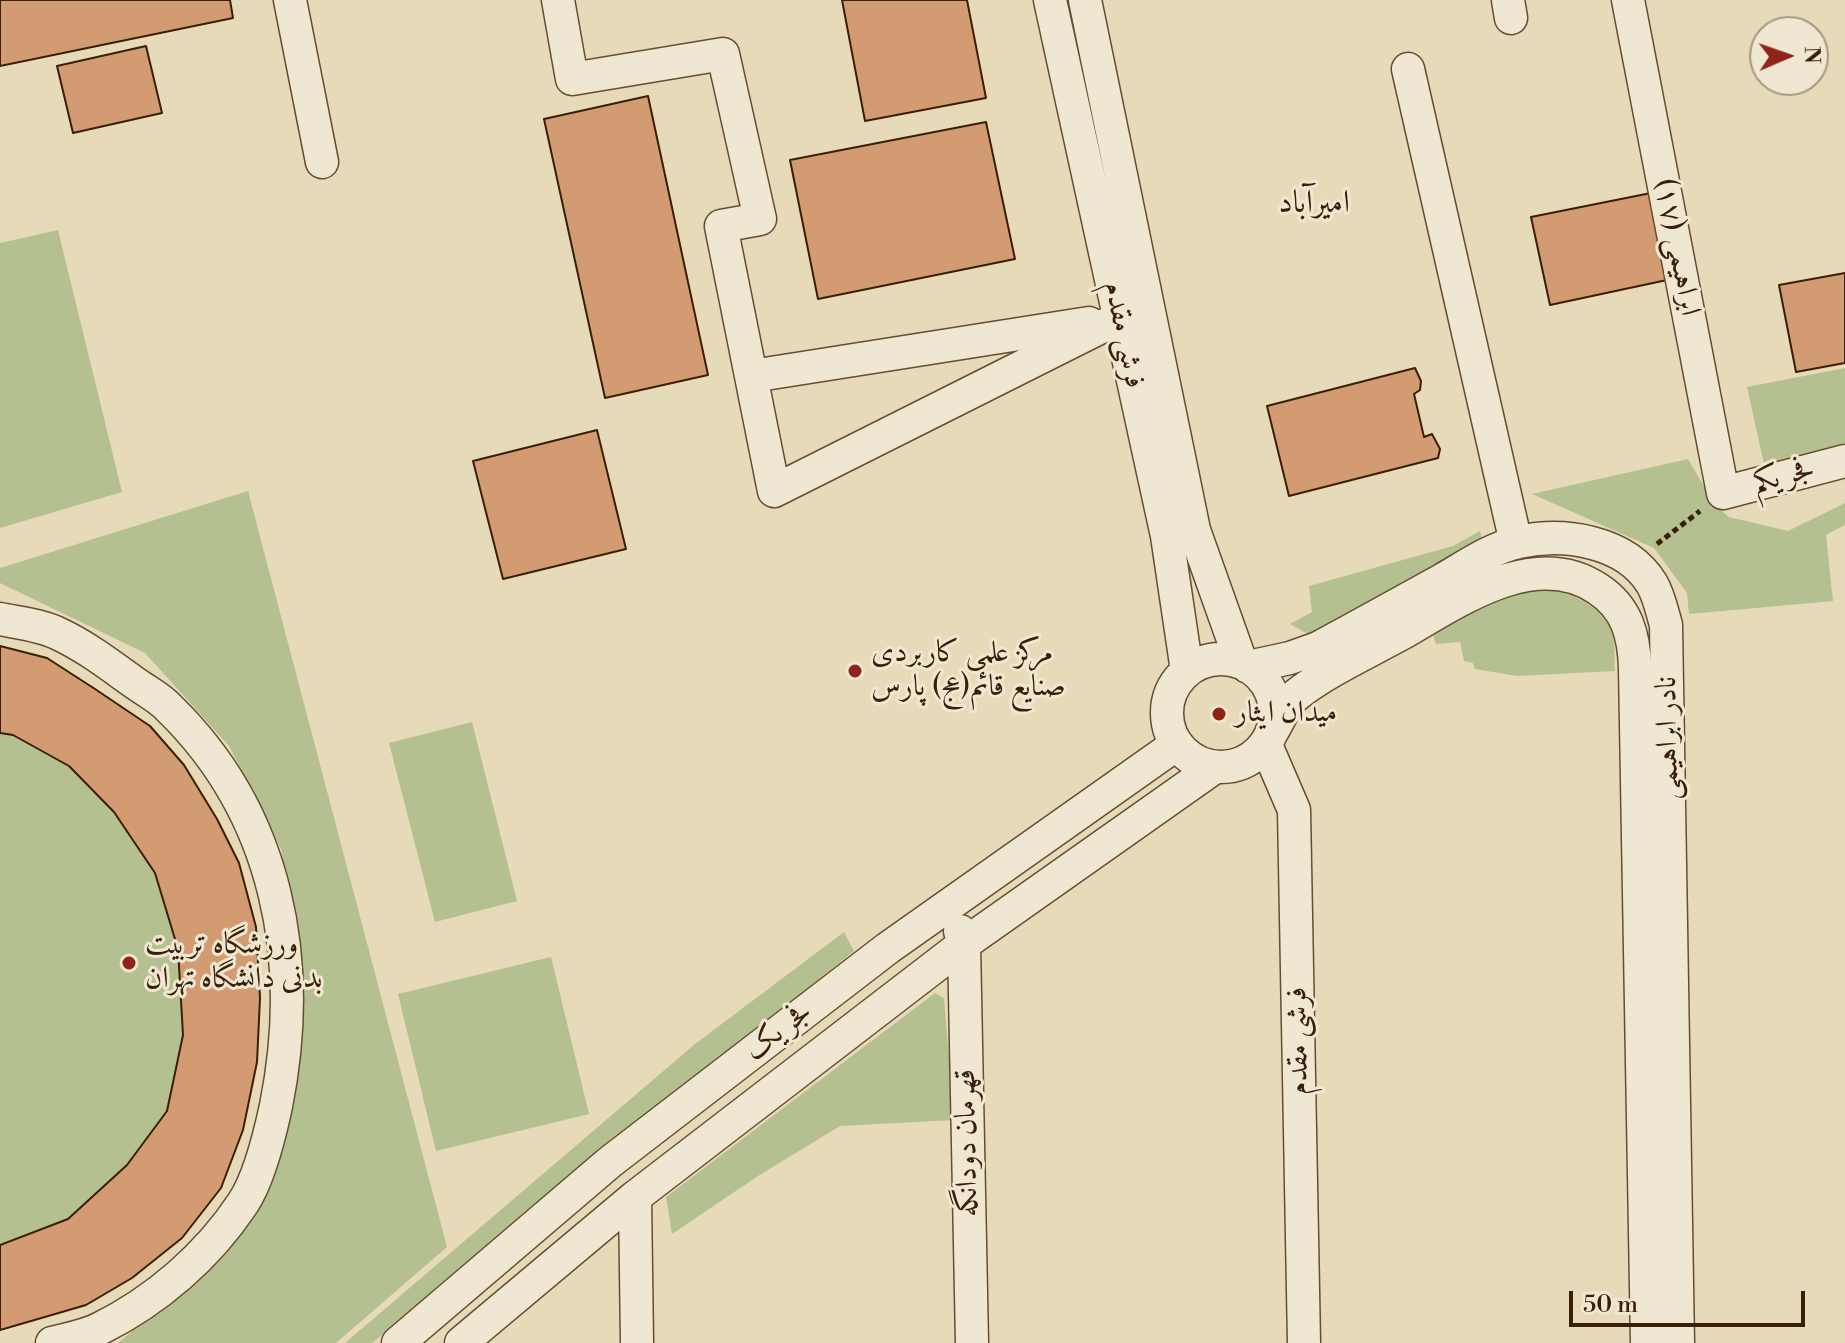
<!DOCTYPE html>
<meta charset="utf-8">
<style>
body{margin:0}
#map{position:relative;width:1845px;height:1343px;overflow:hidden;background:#e7dab8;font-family:"Libre Bodoni",serif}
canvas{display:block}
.north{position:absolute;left:1749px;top:16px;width:80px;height:80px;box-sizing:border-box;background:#efe7d1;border:2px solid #a6977f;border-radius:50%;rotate:88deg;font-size:22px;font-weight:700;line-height:32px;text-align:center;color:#391f05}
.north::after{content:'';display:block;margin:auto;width:28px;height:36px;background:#8f2418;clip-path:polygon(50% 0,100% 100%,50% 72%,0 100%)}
.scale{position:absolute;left:1569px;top:1291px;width:236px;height:36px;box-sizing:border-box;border:4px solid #391f05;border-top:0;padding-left:10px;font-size:24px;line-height:28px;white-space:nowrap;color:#391f05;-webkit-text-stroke:6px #efe7d1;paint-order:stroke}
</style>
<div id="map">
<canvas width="1845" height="1343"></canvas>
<div class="north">N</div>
<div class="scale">50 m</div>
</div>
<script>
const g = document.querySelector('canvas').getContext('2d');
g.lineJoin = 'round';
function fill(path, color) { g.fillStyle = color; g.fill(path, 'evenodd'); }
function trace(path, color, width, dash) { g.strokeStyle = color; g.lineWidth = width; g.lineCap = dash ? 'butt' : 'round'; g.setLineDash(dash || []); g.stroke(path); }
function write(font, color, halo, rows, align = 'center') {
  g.font = font + ' "Libre Bodoni",Amiri,serif'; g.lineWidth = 6; g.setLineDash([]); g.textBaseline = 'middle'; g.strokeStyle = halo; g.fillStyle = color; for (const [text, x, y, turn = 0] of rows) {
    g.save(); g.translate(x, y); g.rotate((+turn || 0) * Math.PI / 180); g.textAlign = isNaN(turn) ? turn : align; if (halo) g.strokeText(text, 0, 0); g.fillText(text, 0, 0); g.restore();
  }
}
const green = new Path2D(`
 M58,230L122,492L0,528V243Z
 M1845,368V443L1764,464L1747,387Z
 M1688,459L1715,505L1729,517L1788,531L1845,503V525L1826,535L1833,601L1689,614L1687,593L1654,548L1532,494Z
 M248,491L447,1247L336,1343H118L222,1255L300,962L281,849L229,746L145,653L0,583V568Z
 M1480,531L1483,542L1313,637L1290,624L1312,612L1309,586L1453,546Z
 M1538,588C1568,592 1598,601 1612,632C1616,643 1614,660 1615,671L1517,676L1475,669L1473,663L1464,661L1460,642L1436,644L1432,632L1450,613Z
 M0,646L47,658L95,688L150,726L184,765L217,819L239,863L256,927L260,998L257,1062L243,1130L221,1188L182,1238L132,1278L86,1305L0,1330Z
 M472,722L517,901L435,922L389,743Z
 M844,932L854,951L372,1343H345L695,1044Z
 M551,957L589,1114L436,1151L398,994Z
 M935,993L944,998L954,1120L840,1126L758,1176L672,1234L666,1197Z`);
const building = new Path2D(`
 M0,0H230L233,18L0,66Z
 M842,0H967L986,98L865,121Z
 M146,46L162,113L73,133L57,66Z
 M648,96L708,375L605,398L544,119Z
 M986,122L1015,259L818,299L790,160Z
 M1651,193L1667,280L1550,305L1531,217Z
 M1845,273V363L1796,372L1779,285Z
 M1415,368L1421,381L1420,390L1414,394L1424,437L1432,434L1440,449L1438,458L1289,496L1267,406Z
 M597,430L626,549L503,579L473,461Z
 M0,646L47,658L95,689L150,726L184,765L217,819L239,863L256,927L260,998L257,1062L243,1130L221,1188L182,1238L132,1278L86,1305L0,1330V1245L68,1219L127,1165L167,1111L183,1035L178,949L155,873L114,812L69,766L13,735L0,733Z`);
const path = new Path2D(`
 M1657,544L1700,511`);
const minor = new Path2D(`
 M290,0L322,162
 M558,0L572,79L723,54L760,219L721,226L774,491L1119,318
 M1050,0L1167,536L1187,671
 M1085,0L1194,530L1241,662
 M1508,0L1511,18
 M1628,0L1723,493L1845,461
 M1408,69L1516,543
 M752,376L1089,323
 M0,619C19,623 41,625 59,634C85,646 111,666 135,683C146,691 160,698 169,708C278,814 305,961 276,1106C270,1134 259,1179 243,1203C208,1256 156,1301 99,1329C85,1336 67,1339 52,1343
 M1167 713a54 54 0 1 1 108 0a54 54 0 1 1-108 0Z
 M1248,667L1290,658L1318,648C1359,626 1400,603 1442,580C1466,566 1492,548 1519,542C1564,532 1626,541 1652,584C1659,596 1662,611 1666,625L1678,1343
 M1272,732C1279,721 1285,704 1295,696C1323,673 1368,652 1401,634C1457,602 1535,546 1598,589C1627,608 1634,635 1635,668L1647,1343
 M1266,745L1294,810L1304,1343
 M960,931L964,944L972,1343
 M635,1197L637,1343
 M398,1343L610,1162L888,948L1177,744
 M461,1343L635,1197L964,944L1215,767`);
const markers = [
 [855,671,8,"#8f2418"],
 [1219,714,8,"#8f2418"],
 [129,963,8,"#8f2418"]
];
const streetNames = [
 ["ابراهیمی (۱۷)",1676,247,79],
 ["فرشی مقدم",1123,335,78],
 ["فجر یکم",1784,477,-15],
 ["نادر ابراهیمی",1669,738,-91],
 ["فجر یک",779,1032,-38],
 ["فرشی مقدم",1299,1041,-91],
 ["قهرمان دودانگه",968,1143,-91]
];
const poiNames = [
 ["مرکز علمی کاربردی",871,654],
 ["صنایع قائم(عج) پارس",871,688],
 ["میدان ایثار",1235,714],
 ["ورزشگاه تربیت",145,946],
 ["بدنی دانشگاه تهران",145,980]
];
const neighbourhoodNames = [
 ["امیرآباد",1314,204]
];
fill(green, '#b4c090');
fill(building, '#d39b72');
trace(building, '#391f05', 2);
trace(minor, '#644e32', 35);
trace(path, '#391f05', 5, [6, 4]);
trace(minor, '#efe7d1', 32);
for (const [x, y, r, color] of markers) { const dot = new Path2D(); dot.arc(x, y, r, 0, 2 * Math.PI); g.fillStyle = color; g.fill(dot); trace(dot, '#efe7d1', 3); }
write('30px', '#391f05', '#efe7d1', streetNames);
write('30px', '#391f05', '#efe7d1', poiNames, 'left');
write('32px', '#391f05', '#efe7d1', neighbourhoodNames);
</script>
